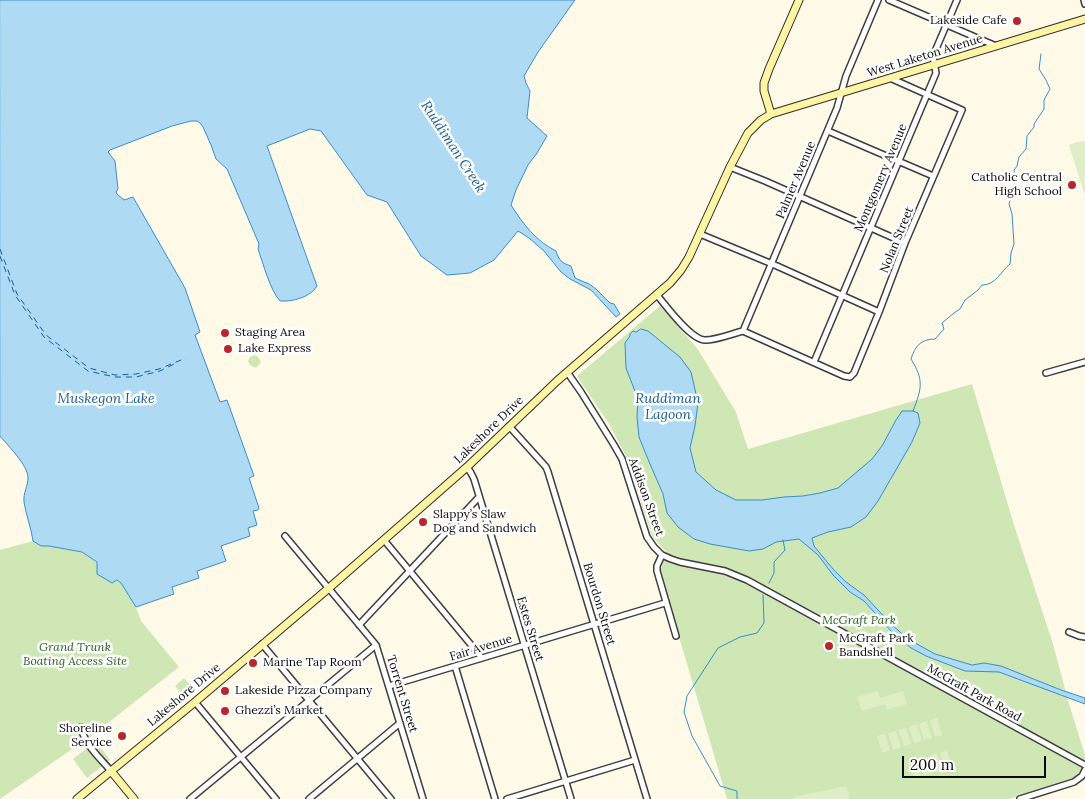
<!DOCTYPE html>
<meta charset="utf-8">
<style>
body{margin:0}
#map{position:relative;width:1085px;height:799px;overflow:hidden;background:#fffae8;font-family:Lora,serif}
canvas{display:block}
.scale{position:absolute;left:902px;top:756px;width:144px;height:22px;box-sizing:border-box;border:2px solid #0a0a0a;border-top:0;padding-left:6px;font-size:15px;line-height:18px;white-space:nowrap;color:#0a0a0a;-webkit-text-stroke:4px #fff;paint-order:stroke}
</style>
<div id="map">
<canvas width="1085" height="799"></canvas>
<div class="scale">200 m</div>
</div>
<script>
const g = document.querySelector('canvas').getContext('2d');
g.lineJoin = 'round';
function fill(path, color) { g.fillStyle = color; g.fill(path, 'evenodd'); }
function trace(path, color, width, dash) { g.strokeStyle = color; g.lineWidth = width; g.lineCap = dash ? 'butt' : 'round'; g.setLineDash(dash || []); g.stroke(path); }
function write(font, color, halo, rows, align = 'center') {
  g.font = font + ' Lora,serif'; g.lineWidth = 5; g.setLineDash([]); g.textBaseline = 'middle'; g.strokeStyle = halo; g.fillStyle = color; for (const [text, x, y, turn = 0] of rows) {
    g.save(); g.translate(x, y); g.rotate((+turn || 0) * Math.PI / 180); g.textAlign = isNaN(turn) ? turn : align; if (halo) g.strokeText(text, 0, 0); g.fillText(text, 0, 0); g.restore();
  }
}
const green = new Path2D(`
 M660,306L697,348L736,412L748,449L972,384L1014,525L1053,644L1069,704L1085,755V762L1078,774L1070,781L1009,799H727L661,576V569L667,553L652,536L625,454L609,424L577,376Z
 M255,355L258,357L261,362L256,368L250,365L248,361L250,357Z
 M33,541L41,546H49L82,552L95,561L98,564L97,571L121,583L136,607L141,621L179,667L94,734L0,799V550Z
 M184,678L194,689L185,697L175,686Z
 M96,741L110,760L87,778L73,759Z`);
const pitch = new Path2D(`
 M1085,141V194L1084,193L1069,145L1076,142Z
 M878,691L880,698L903,691L907,704L887,710L885,704L862,711L857,697Z
 M937,718L942,735L935,737L930,721Z
 M927,721L932,738L924,740L919,724Z
 M917,724L922,741L914,743L909,727Z
 M906,728L911,744L904,746L898,730Z
 M896,731L901,747L893,750L888,733Z
 M885,734L890,750L882,753L877,736Z
 M947,750L952,767L945,769L940,753Z
 M937,753L942,770L934,772L929,756Z
 M926,757L931,773L924,775L919,759Z
 M916,760L921,776L914,778L908,762Z
 M846,786L849,794V799H794V797Z`);
const water = new Path2D(`
 M0,0H575L538,52L524,76L526,83L530,91L527,118L547,136L537,153L528,165L516,190L511,205C523,224 536,241 556,251C559,261 562,263 571,266L575,278L589,284L596,289L610,303L614,304L620,314L616,317L591,290L570,279L561,272L544,251L529,238L518,231L494,260L470,273L447,275L421,256L387,202L367,195L321,131L310,129L267,146L317,286C311,297 292,302 280,301C270,290 263,263 258,249L259,244L227,169L216,159L211,145L203,127L200,123L197,121H191L172,126L110,150L108,152L115,161L118,189L116,192L117,194L124,200L133,197L185,288L200,332L195,335L220,402L227,400L254,476L249,478L259,508L258,510L253,511L257,525L248,528L250,536L221,546L226,561L197,571L199,578L172,587L174,594L136,607L121,583L117,580L112,583L97,574V562L82,552L49,546H41L33,541C31,527 26,515 24,502C23,493 28,486 28,478C28,465 8,446 0,436Z
 M641,329L648,331L680,357L691,372L698,403L695,426L690,448L696,472L716,490L736,500H762L784,497L803,496L820,493L838,488L872,459L882,446L896,420L902,411H913L918,413L920,423L912,442L878,501L866,517L851,527L828,532L812,538L814,546L833,569L846,582L864,595L891,624L908,639L935,654L972,665L984,663L1001,666L1061,690L1085,698V704L999,672L965,671L926,656L911,648L892,632L864,601L850,592L833,575L818,555L799,539L776,542L763,549L749,551L710,544L694,539L678,527L667,513L663,494L647,457L639,437L637,417L638,399L626,368L625,343L630,336V334L633,331L636,332Z`);
const stream = new Path2D(`
 M913,411C922,388 924,380 911,359C915,346 921,339 935,339L944,329L942,323L954,313L960,309L965,300L978,290L982,285C996,285 1000,272 1010,264L1011,253L1014,244L1012,214L1009,204L1014,189L1015,177L1014,170L1017,166L1019,157L1026,149L1027,136L1034,127V124L1044,109V100L1050,89L1046,80L1039,69L1041,54
 M769,583L774,573V562L785,550L783,540
 M737,799V791L720,786L692,736L684,712L687,696L718,648L740,637L757,633L764,623L763,595`);
const ferry = new Path2D(`
 M0,249L17,294L46,335L89,368L115,375L136,374L159,369L186,358
 M0,256L15,295L44,337L88,371L115,377H136L160,371L176,363`);
const street = new Path2D(`
 M889,0L996,46
 M1084,0L1085,4
 M828,131L933,176
 M730,167L765,181L905,243
 M700,234L777,266L879,312
 M657,295C666,306 691,340 705,340C717,340 731,334 743,331L837,108L846,76L878,0
 M743,331L844,376L850,377L854,373L879,312L905,243L962,110L890,78
 M814,362L936,73L933,56L957,0
 M567,372L581,392L614,445L622,459L647,537L654,547L662,555L671,559L680,562L725,571L747,580L1085,765
 M1046,373L1085,362
 M509,426L546,467L548,472L647,799
 M467,467L471,473L474,479L571,799
 M285,536L376,645L423,799
 M384,540L482,658
 M662,555L657,566V571L676,636
 M359,625L479,497
 M1069,632L1079,636L1085,637
 M262,644L391,799
 M455,666L495,799
 M389,686L665,603
 M195,702L276,799
 M81,727C84,744 100,758 111,771
 M190,799L376,645
 M309,799L400,723
 M507,799L635,760
 M1020,799L1074,782L1082,776L1085,770`);
const secondary = new Path2D(`
 M771,114L764,91V83L769,69L799,0
 M111,771L134,799
 M77,799L195,702L329,588L467,467L557,381L670,283L681,270L689,257L730,167L748,133L761,120L771,114L1085,19`);
const markers = [
 [1017,21,5,"#b6262c"],
 [1072,185,5,"#b6262c"],
 [225,333,5,"#b6262c"],
 [228,349,5,"#b6262c"],
 [423,522,5,"#b6262c"],
 [829,646,5,"#b6262c"],
 [253,663,5,"#b6262c"],
 [225,691,5,"#b6262c"],
 [225,711,5,"#b6262c"],
 [122,736,5,"#b6262c"]
];
const poiNames = [
 ["Lakeside Cafe",1007,21,"right"],
 ["Catholic Central",1062,178,"right"],
 ["High School",1062,192,"right"],
 ["Staging Area",235,333],
 ["Lake Express",238,349],
 ["Slappy’s Slaw",433,515],
 ["Dog and Sandwich",433,529],
 ["McGraft Park",839,639],
 ["Bandshell",839,653],
 ["Marine Tap Room",263,663],
 ["Lakeside Pizza Company",235,691],
 ["Ghezzi’s Market",235,711],
 ["Shoreline",112,729,"right"],
 ["Service",112,743,"right"]
];
const streetNames = [
 ["West Laketon Avenue",925,56,-17],
 ["Montgomery Avenue",881,178,-67],
 ["Palmer Avenue",796,180,-67],
 ["Nolan Street",897,240,-68],
 ["Lakeshore Drive",489,430,-44],
 ["Addison Street",646,497,70],
 ["Bourdon Street",599,604,73],
 ["Estes Street",530,629,73],
 ["Fair Avenue",481,648,-17],
 ["McGraft Park Road",974,693,29],
 ["Torrent Street",402,694,73],
 ["Lakeshore Drive",184,695,-40]
];
const parkNames = [
 ["McGraft Park",859,621],
 ["Grand Trunk",75,648],
 ["Boating Access Site",75,662]
];
const waterNames = [
 ["Ruddiman Creek",453,147,57],
 ["Muskegon Lake",106,399],
 ["Ruddiman",668,399],
 ["Lagoon",668,415]
];
fill(green, '#cee7b4');
fill(pitch, '#e0eec5');
fill(water, '#aedaf4');
trace(water, '#378eca', 1);
trace(stream, '#378eca', 1);
trace(ferry, '#185f98', 1, [6, 5]);
trace(street, '#3d3d3d', 8);
trace(secondary, '#2c2c2c', 9);
trace(street, '#fff', 5);
trace(secondary, '#fdf4a4', 7);
for (const [x, y, r, color] of markers) { const dot = new Path2D(); dot.arc(x, y, r, 0, 2 * Math.PI); g.fillStyle = color; g.fill(dot); trace(dot, '#fff', 2); }
write('12px', '#0a0a0a', '#fff', poiNames, 'left');
write('12px', '#0a0a0a', '#fff', streetNames);
write('italic 12px', '#2a601d', '#fff', parkNames);
write('italic 14px', '#185f98', '#fff', waterNames);
</script>
